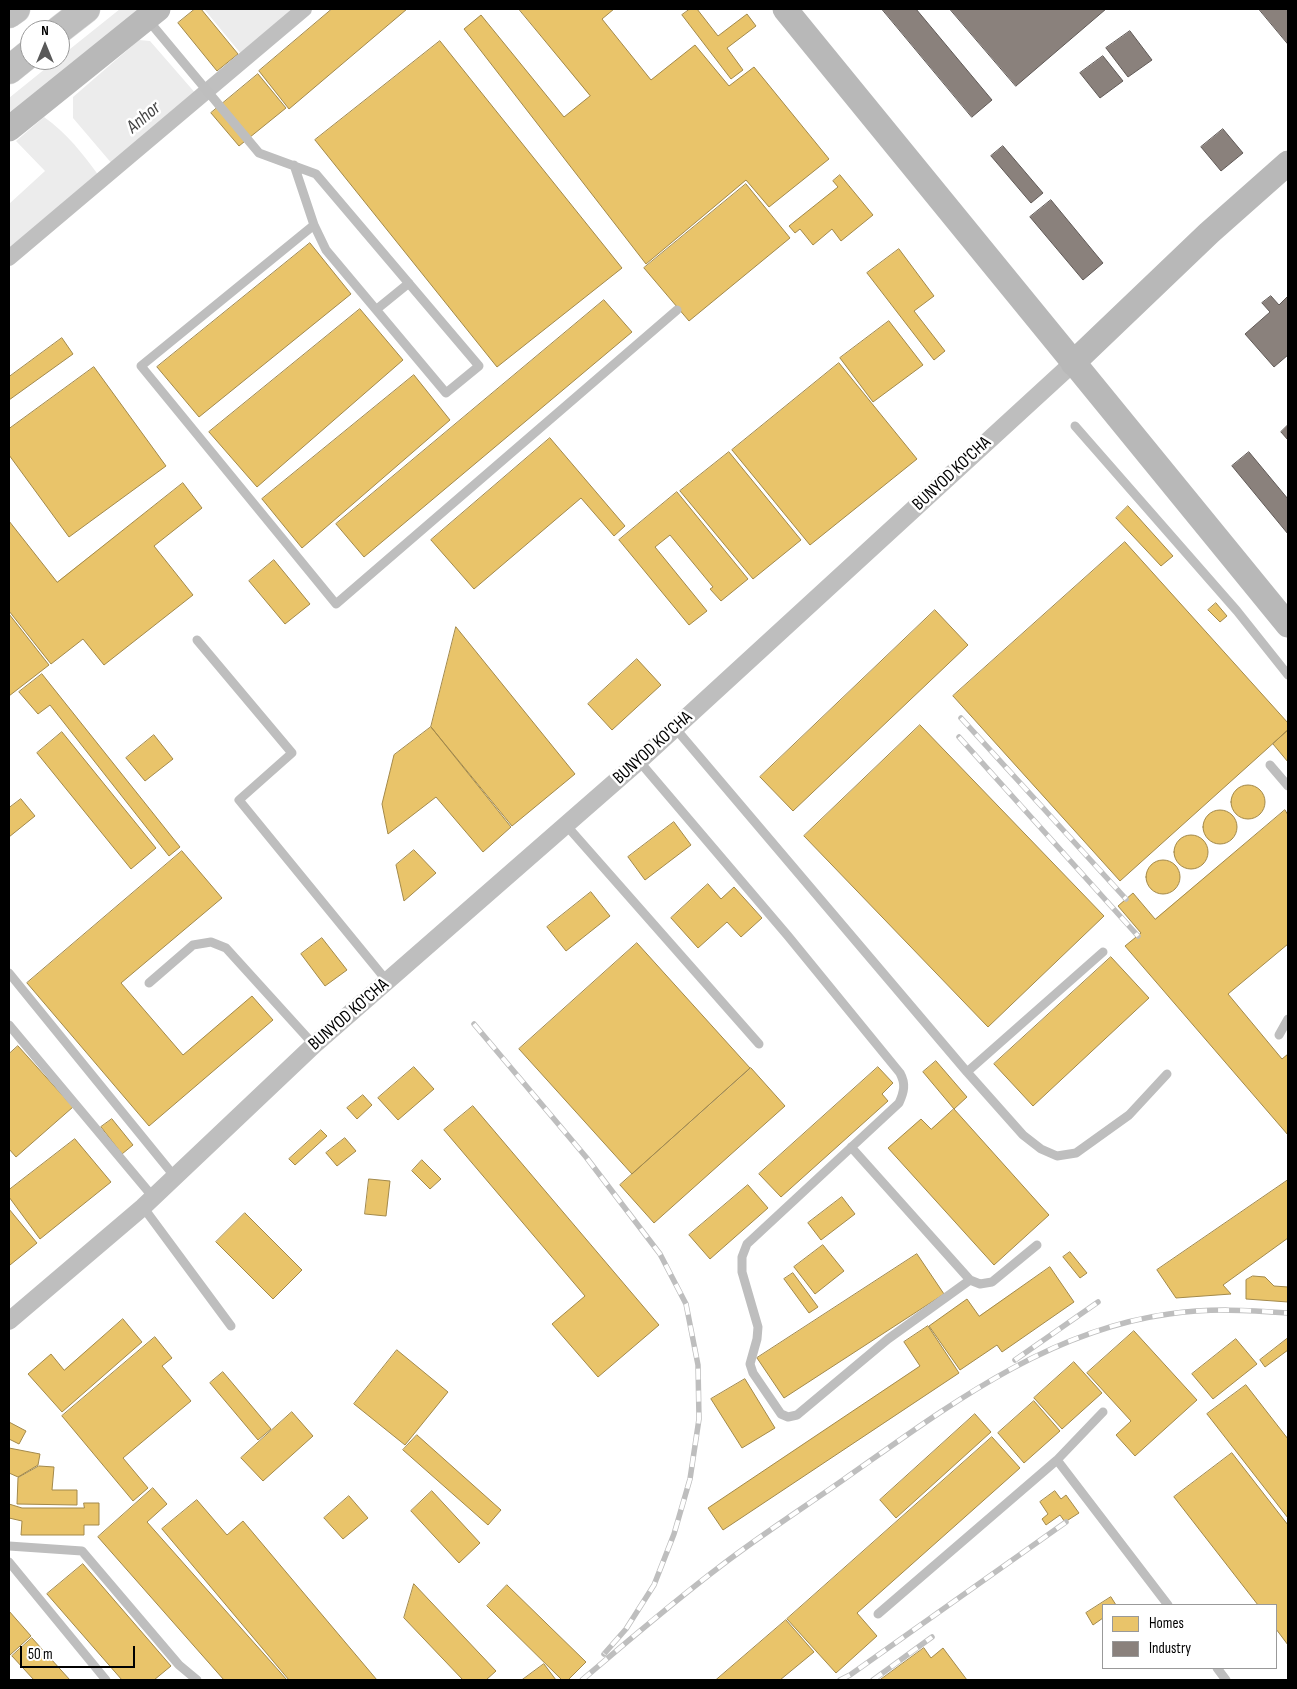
<!DOCTYPE html>
<style>
body{margin:0}
#map{position:relative;width:1297px;height:1689px;overflow:hidden;background:#fff;font-family:"Sofia Sans Condensed",sans-serif}
canvas{display:block}
.frame{position:absolute;inset:0;border:10px solid #000;pointer-events:none}
.legend{position:absolute;left:1102px;top:1604px;width:175px;height:65px;box-sizing:border-box;background:#fff;border:1px solid #999;margin:0;padding:6px 9px;list-style:none;font-size:15px;color:#000}
.legend li{display:flex;align-items:center;gap:10px;height:25px}
.legend b{width:25px;border:1px solid #999}
.north{position:absolute;left:20px;top:20px;width:50px;height:50px;box-sizing:border-box;background:#fff;border:1px solid #999;border-radius:50%;rotate:0deg;font-size:14px;font-weight:700;line-height:20px;text-align:center;color:#000}
.north::after{content:'';display:block;margin:auto;width:18px;height:22px;background:#595959;clip-path:polygon(50% 0,100% 100%,50% 72%,0 100%)}
.scale{position:absolute;left:20px;top:1646px;width:115px;height:22px;box-sizing:border-box;border:2px solid #000;border-top:0;padding-left:6px;font-size:15px;line-height:18px;white-space:nowrap;color:#000;-webkit-text-stroke:4px #fff;paint-order:stroke}
</style>
<div id="map">
<canvas width="1297" height="1689"></canvas>
<div class="frame"></div>
<ul class="legend">
<li><b style="height:14px;background:#e9c46a"></b>Homes</li>
<li><b style="height:14px;background:#8a817c"></b>Industry</li>
</ul>
<div class="north">N</div>
<div class="scale">50 m</div>
</div>
<script>
const g = document.querySelector('canvas').getContext('2d');
g.lineJoin = 'round';
function fill(path, color) { g.fillStyle = color; g.fill(path, 'evenodd'); }
function trace(path, color, width, dash) { g.strokeStyle = color; g.lineWidth = width; g.lineCap = dash ? 'butt' : 'round'; g.setLineDash(dash || []); g.stroke(path); }
function write(font, color, halo, rows, align = 'center') {
  g.font = font + ' "Sofia Sans Condensed",sans-serif'; g.lineWidth = 5; g.setLineDash([]); g.textBaseline = 'middle'; g.strokeStyle = halo; g.fillStyle = color; for (const [text, x, y, turn = 0] of rows) {
    g.save(); g.translate(x, y); g.rotate((+turn || 0) * Math.PI / 180); g.textAlign = isNaN(turn) ? turn : align; if (halo) g.strokeText(text, 0, 0); g.fillText(text, 0, 0); g.restore();
  }
}
const green = new Path2D(`
 M120,9H140L9,114V98L56,60H60V57Z
 M204,9H298L242,55Z
 M139,40L150,41L197,95L113,165L73,118V97Z
 M44,117C67,133 83,154 99,176L9,250V204L45,171L16,141Z`);
const homes = new Path2D(`
 M195,9H201L238,54L217,71L178,23Z
 M332,9H407L289,109L259,71Z
 M519,9H614L602,19L651,80L695,45L729,86L754,67L829,159L769,207L746,180L646,264L464,29L481,15L564,117L590,96Z
 M690,9H697L718,36L747,14L756,26L727,48L743,70L731,79L682,15Z
 M440,41L622,268L497,367L315,140Z
 M258,74L286,108L239,146L211,113Z
 M840,175L873,215L841,241L832,229L813,245L800,229L795,233L789,226L838,187L833,181Z
 M746,184L790,238L689,321L644,268Z
 M310,243L351,294L199,417L157,367Z
 M899,249L934,296L914,311L945,351L934,360L867,273Z
 M604,300L632,332L364,557L336,524Z
 M360,309L403,360L257,487L209,432Z
 M889,321L923,365L873,402L840,358Z
 M62,338L73,354L9,400V377Z
 M839,363L917,459L810,545L732,450Z
 M94,367L166,466L69,537L9,455V429Z
 M414,375L450,420L302,548L262,499Z
 M550,438L625,526L614,536L581,498L474,589L431,540Z
 M729,452L801,540L753,579L680,491Z
 M183,483L202,508L154,546L193,595L104,665L83,639L51,664L9,611V521L57,582Z
 M677,492L748,579L721,601L710,589L713,587L670,535L655,547L707,611L689,625L619,540Z
 M1128,506L1173,556L1161,566L1116,518Z
 M1125,542L1288,723V730L1120,881L953,696Z
 M274,560L310,604L285,624L249,581Z
 M1216,603L1227,616L1220,622L1208,610Z
 M935,610L968,645L793,811L760,777Z
 M9,614L49,665L9,696Z
 M456,627L575,774L512,826L431,727Z
 M637,659L661,685L612,730L588,704Z
 M42,674L180,847L169,856L50,705L38,714L19,692Z
 M920,725L1104,916L988,1027L804,836Z
 M431,727L511,827L483,852L436,797L388,834L382,804L394,755Z
 M1288,730V762L1273,744Z
 M62,732L156,848L131,869L37,753Z
 M154,735L173,759L145,781L126,758Z
 M1231 802a17 17 0 1 1 34 0a17 17 0 1 1-34 0Z
 M21,799L35,816L9,837V808Z
 M1203 827a17 17 0 1 1 34 0a17 17 0 1 1-34 0Z
 M1285,810L1288,815V944L1228,994L1282,1059L1288,1054V1135L1125,946L1141,933L1118,906L1133,893L1155,919Z
 M674,822L691,845L645,880L628,857Z
 M1174 852a17 17 0 1 1 34 0a17 17 0 1 1-34 0Z
 M414,850L436,873L404,901L396,865Z
 M182,851L222,898L121,983L183,1055L252,996L273,1020L149,1126L27,983Z
 M1146 877a17 17 0 1 1 34 0a17 17 0 1 1-34 0Z
 M708,884L721,899L734,887L762,918L741,937L727,922L698,948L671,918Z
 M591,892L610,916L566,951L547,927Z
 M322,938L347,970L325,986L301,954Z
 M637,943L750,1068L632,1174L519,1049Z
 M1111,957L1149,998L1033,1106L994,1064Z
 M18,1046L73,1107L16,1157L9,1149V1054Z
 M936,1061L967,1097L954,1109L923,1072Z
 M414,1067L434,1089L398,1120L378,1098Z
 M878,1067L893,1083L882,1094L888,1101L781,1197L759,1174Z
 M751,1068L785,1106L654,1223L620,1185Z
 M363,1095L372,1105L357,1119L347,1108Z
 M473,1106L659,1325L598,1377L552,1324L585,1296L444,1130Z
 M954,1109L1049,1215L994,1265L888,1148L921,1119L931,1129Z
 M112,1119L133,1145L122,1154L101,1127Z
 M321,1130L327,1136L295,1165L289,1159Z
 M345,1138L356,1151L337,1166L326,1153Z
 M75,1139L111,1182L40,1239L9,1197V1190Z
 M422,1160L441,1179L430,1189L412,1171Z
 M369,1179L390,1181L386,1216L365,1214Z
 M1288,1180V1238L1223,1285L1231,1294L1176,1298L1157,1270Z
 M748,1185L768,1208L710,1259L689,1235Z
 M842,1197L855,1214L821,1240L808,1223Z
 M9,1209L37,1243L10,1265L9,1263Z
 M245,1213L302,1270L273,1299L216,1242Z
 M823,1245L844,1271L815,1294L794,1267Z
 M1070,1252L1087,1273L1080,1278L1063,1257Z
 M917,1254L944,1294L784,1398L757,1358Z
 M1050,1267L1074,1302L1002,1352L997,1345L960,1370L929,1326L967,1299L979,1316Z
 M793,1273L818,1307L809,1313L784,1279Z
 M1253,1276L1265,1277L1274,1286L1288,1287V1302L1246,1299V1280Z
 M123,1319L142,1342L62,1412L28,1374L51,1354L64,1370Z
 M928,1326L959,1373L723,1530L708,1508L920,1366L904,1342Z
 M1134,1331L1197,1400L1135,1456L1116,1435L1131,1421L1087,1373Z
 M155,1337L172,1358L162,1366L191,1401L123,1458L148,1488L133,1501L62,1416Z
 M1288,1338V1350L1265,1367L1260,1360Z
 M1236,1339L1257,1364L1213,1399L1192,1374Z
 M397,1350L448,1392L405,1445L354,1404Z
 M1074,1362L1102,1393L1062,1429L1034,1398Z
 M223,1372L271,1429L258,1440L210,1383Z
 M745,1379L775,1428L742,1448L711,1399Z
 M1246,1385L1288,1439V1518L1207,1414Z
 M1034,1401L1060,1431L1024,1463L998,1433Z
 M292,1412L313,1436L263,1481L241,1458Z
 M975,1414L991,1432L896,1518L880,1500Z
 M9,1422L26,1431L19,1444L9,1439Z
 M417,1435L501,1510L488,1525L403,1450Z
 M992,1437L1020,1468L857,1613L877,1636L836,1673L787,1619Z
 M9,1448L40,1454L38,1465L18,1477L9,1473Z
 M1232,1453L1288,1525V1645L1276,1629V1605H1258L1174,1497Z
 M39,1466L54,1467L52,1490H77V1505L17,1504L18,1478Z
 M153,1488L167,1504L147,1522L287,1680H224L98,1537Z
 M432,1491L480,1543L459,1563L411,1511Z
 M1055,1491L1061,1499L1066,1495L1079,1513L1065,1522L1060,1515L1046,1525L1042,1519L1048,1514L1040,1502Z
 M349,1496L368,1518L343,1539L324,1518Z
 M197,1500L227,1535L243,1521L377,1680H289L162,1529Z
 M84,1503H99V1525H84V1535H21L22,1521L9,1518V1504L22,1508H84Z
 M83,1564L171,1666L154,1680H122L47,1594Z
 M414,1584L496,1671L486,1680H463L404,1618Z
 M507,1585L586,1662L568,1680H562L487,1606Z
 M1111,1597L1116,1605H1103V1618L1093,1625L1086,1613Z
 M9,1611L31,1636L10,1655L9,1653Z
 M786,1620L814,1652L780,1680H716Z
 M32,1638L70,1680H34L12,1656Z
 M924,1648L931,1658L943,1648L967,1680H880Z
 M544,1664L556,1680H522Z`);
const industry = new Path2D(`
 M882,9H916L992,100L972,117Z
 M950,9H1106L1016,86Z
 M1259,9H1288V44Z
 M1130,31L1152,60L1128,77L1106,48Z
 M1103,56L1123,81L1100,98L1080,73Z
 M1223,129L1243,153L1221,171L1201,147Z
 M1003,146L1043,193L1031,203L991,156Z
 M1051,200L1103,263L1083,280L1030,217Z
 M1271,296L1279,305L1288,296V355L1274,367L1245,334L1270,312L1262,303Z
 M1288,425V440L1281,432Z
 M1249,452L1288,499V534L1232,466Z`);
const canal = new Path2D(`
 M9,258L304,9`);
const lane = new Path2D(`
 M148,20L259,153L316,174L479,366L446,393L326,250L314,225L294,165
 M314,225L141,366L336,604L677,310
 M377,309L409,283
 M1075,426L1237,611L1288,675
 M197,640L292,753L239,800L387,981
 M675,728L967,1072L1023,1135L1041,1149L1057,1156L1076,1153L1129,1115L1167,1074
 M639,761L788,936L900,1073C906,1084 904,1092 899,1103L747,1244L742,1257V1272L758,1327L757,1339L750,1364L753,1373L781,1414L788,1417L797,1415L888,1339L970,1280
 M1270,765L1288,786
 M566,825L759,1044
 M9,973L175,1177
 M149,983L193,945L211,942L226,948L314,1045
 M9,1025L153,1197
 M1279,1035L1288,1019
 M967,1072L1103,952
 M851,1147L970,1280L980,1284L992,1282L1037,1245
 M143,1207L231,1326
 M1057,1460L1103,1412
 M9,1546L82,1551L179,1665L197,1680
 M9,1562L106,1680
 M878,1614L1057,1460L1168,1605
 M1217,1668L1226,1680`);
const street = new Path2D(`
 M9,1321L143,1207L314,1045L639,761L1073,363`);
const secondary = new Path2D(`
 M785,9L1288,625
 M9,129L158,9
 M1073,363L1209,233L1288,163`);
const primary = new Path2D(`
 M9,14L16,9
 M59,30L86,9
 M9,70L30,53`);
const rail = new Path2D(`
 M961,718L1126,899
 M959,737L1138,936
 M474,1024L586,1157L660,1254L686,1304L698,1365L699,1419L690,1479L674,1534L654,1585L626,1629L604,1654
 M1015,1360L1098,1302
 M582,1680C628,1641 673,1602 722,1565C761,1535 803,1508 843,1480C943,1410 1044,1331 1169,1314C1209,1308 1249,1310 1288,1313
 M840,1680L850,1675L1066,1522
 M873,1680L932,1637`);
const streetNames = [
 ["BUNYOD KO'CHA",952,474,-43],
 ["BUNYOD KO'CHA",653,748,-42],
 ["BUNYOD KO'CHA",349,1015,-41]
];
const waterNames = [
 ["Anhor",144,118,-40]
];
fill(green, '#ececec');
fill(homes, '#e9c46a');
trace(homes, '#a3894a', 1);
fill(industry, '#8a817c');
trace(industry, '#615a57', 1);
trace(canal, '#bfbfbf', 16);
trace(primary, '#dbdbdb', 29);
trace(lane, '#bebebe', 9);
trace(street, '#bebebe', 18);
trace(secondary, '#b8b8b8', 25);
trace(primary, '#bebebe', 28);
trace(rail, '#bebebe', 5.5);
trace(rail, '#fff', 4, [11]);
write('18px', '#000', '#fff', streetNames);
write('italic 19px', '#444', '#fff', waterNames);
</script>
